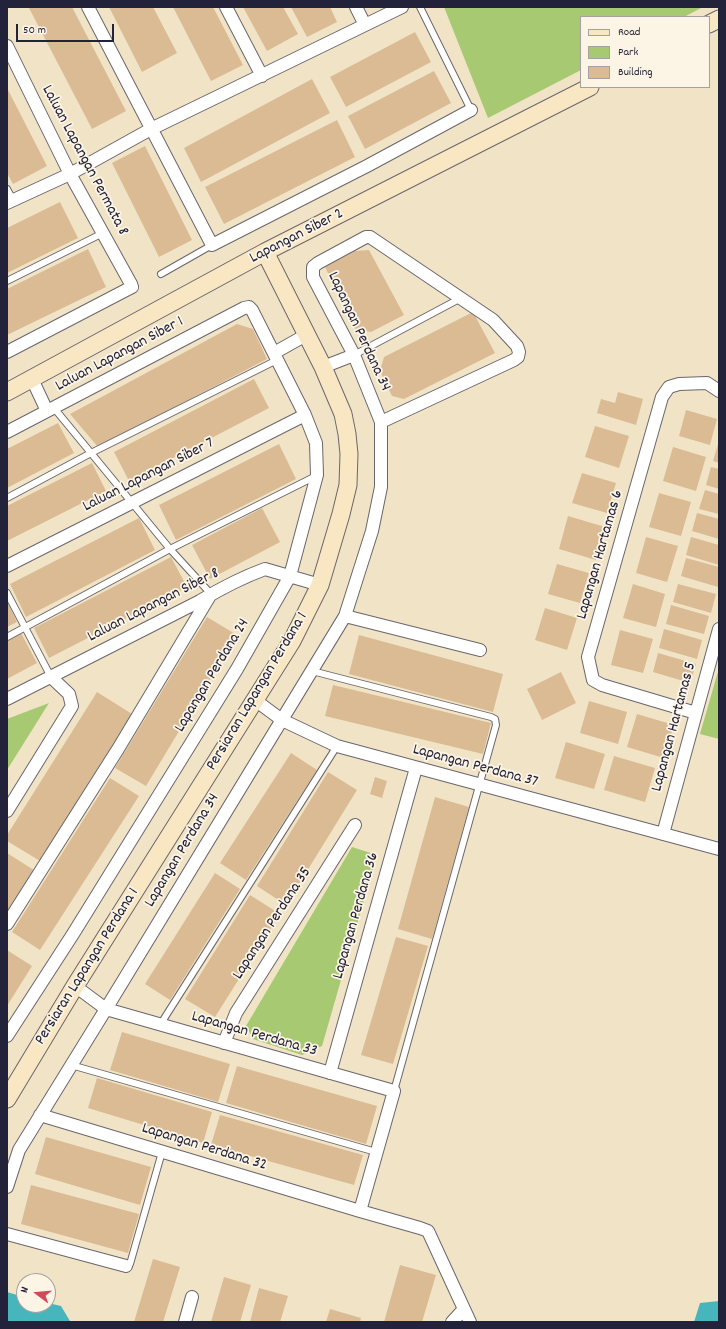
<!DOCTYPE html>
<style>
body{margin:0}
#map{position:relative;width:726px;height:1329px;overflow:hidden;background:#f1e4c6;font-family:Dekko,sans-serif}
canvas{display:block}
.frame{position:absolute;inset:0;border:8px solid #22223b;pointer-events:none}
.legend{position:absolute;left:580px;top:16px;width:130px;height:72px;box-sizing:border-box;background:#fcf5e5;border:1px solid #a5a1a1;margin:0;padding:5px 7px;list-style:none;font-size:12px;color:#22223b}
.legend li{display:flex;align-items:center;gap:8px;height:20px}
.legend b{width:20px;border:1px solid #a5a1a1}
.north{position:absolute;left:16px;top:1273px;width:40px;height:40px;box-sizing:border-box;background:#fcf5e5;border:1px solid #a5a1a1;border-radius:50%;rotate:286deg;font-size:11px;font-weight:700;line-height:16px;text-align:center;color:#22223b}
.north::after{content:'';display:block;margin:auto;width:14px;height:18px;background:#d1495b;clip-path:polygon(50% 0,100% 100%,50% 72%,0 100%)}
.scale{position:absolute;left:16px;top:24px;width:98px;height:18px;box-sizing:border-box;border:2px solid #22223b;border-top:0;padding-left:5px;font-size:12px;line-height:14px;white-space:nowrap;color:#22223b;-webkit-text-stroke:3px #fcf5e5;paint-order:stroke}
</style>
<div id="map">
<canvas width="726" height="1329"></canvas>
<div class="frame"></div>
<ul class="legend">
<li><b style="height:5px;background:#f9e7c3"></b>Road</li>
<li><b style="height:11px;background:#a6c972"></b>Park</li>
<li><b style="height:11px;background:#dabb94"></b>Building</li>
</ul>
<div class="north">N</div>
<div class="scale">50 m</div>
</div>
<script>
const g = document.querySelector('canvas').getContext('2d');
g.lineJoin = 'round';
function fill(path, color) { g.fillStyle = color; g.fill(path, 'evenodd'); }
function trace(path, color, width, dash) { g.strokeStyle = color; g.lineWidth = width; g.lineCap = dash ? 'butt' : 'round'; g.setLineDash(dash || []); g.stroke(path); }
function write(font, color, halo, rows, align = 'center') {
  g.font = font + ' Dekko,sans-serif'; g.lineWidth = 3.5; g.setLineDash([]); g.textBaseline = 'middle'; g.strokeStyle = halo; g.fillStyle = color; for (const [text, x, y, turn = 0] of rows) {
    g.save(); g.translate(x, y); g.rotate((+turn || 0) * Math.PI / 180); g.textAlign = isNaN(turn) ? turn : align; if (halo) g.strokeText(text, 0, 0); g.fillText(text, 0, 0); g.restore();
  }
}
const green = new Path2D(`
 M444,7H703L684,17H581V70L488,118Z
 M719,668V739L700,734Z
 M49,703L7,770V719Z
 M352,847L377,855L322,1046L302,1055L253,1039L246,1026Z`);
const water = new Path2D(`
 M7,1292L24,1297V1305H48V1303L61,1306L70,1321L72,1322H7Z
 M719,1301V1322H694L700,1303Z`);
const building = new Path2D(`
 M31,7H72L126,111L92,129L29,8Z
 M109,7H153L177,53L142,72Z
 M173,7H213L243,65L211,81Z
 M243,7H283L298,34L267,51Z
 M291,7H330L337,22L307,37Z
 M415,32L431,62L346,107L330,77Z
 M434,71L451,103L365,149L348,116Z
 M312,79L330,113L201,182L184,148Z
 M7,88L47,166L13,184L7,173Z
 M337,120L355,157L224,224L205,187Z
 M145,146L192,240L159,257L112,163Z
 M60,202L78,238L7,273V228Z
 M88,249L106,287L7,335V289Z
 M369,250L404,315L371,332L356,330L325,267L355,251Z
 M473,312L495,353L404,399L392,396L380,371L384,357Z
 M237,324L253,329L267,359L98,447L70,414Z
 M254,379L269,408L129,481L114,452Z
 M618,392L643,399L636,425L597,413L601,399L615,403Z
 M686,410L717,419L710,445L679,436Z
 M58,423L74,453L7,488V449Z
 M595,426L629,436L619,468L585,457Z
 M719,441V463L713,461Z
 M279,444L296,479L176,540L159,505Z
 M673,447L706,457L696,491L663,481Z
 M92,463L106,491L7,541V506Z
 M711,467L719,469V489L706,485Z
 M582,473L616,483L607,513L572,503Z
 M705,490L719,494V514L699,509Z
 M659,493L691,502L681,536L649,527Z
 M262,508L280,542L210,579L192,545Z
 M697,513L719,519V539L692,531Z
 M568,516L605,527L596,560L559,549Z
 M139,518L155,550L26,617L10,584Z
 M646,537L678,546L667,582L636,573Z
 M691,537L719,545V565L686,555Z
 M171,557L187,587L49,658L34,628Z
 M686,558L719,567L718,587L681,576Z
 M557,564L589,573L580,603L548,594Z
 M633,584L665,594L656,627L623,618Z
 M678,584L716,594L711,613L673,602Z
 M7,601L17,622L7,627Z
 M671,605L709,616L704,634L666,624Z
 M545,608L577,618L567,650L535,640Z
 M207,617L237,635L146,786L115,768Z
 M664,629L702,640L697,659L659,648Z
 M620,630L653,639L643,673L611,665Z
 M21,633L37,663L7,679V641Z
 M359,635L503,674L493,712L349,674Z
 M658,653L696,664L690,683L653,672Z
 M561,672L576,703L542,720L527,689Z
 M333,685L491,723L483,754L325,716Z
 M97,692L132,714L40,861L7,841V835Z
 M589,701L627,712L618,744L580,733Z
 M637,714L674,725L664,758L627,747Z
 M566,742L605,754L594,789L555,778Z
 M291,753L317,770L246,880L220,863Z
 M614,756L655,768L645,802L604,790Z
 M328,772L357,790L286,905L257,886Z
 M375,777L387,781L382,798L370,794Z
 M110,778L139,796L40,950L12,932Z
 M435,797L469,807L432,939L398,929Z
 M7,853L37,872L7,918Z
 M215,873L240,889L170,1000L145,984Z
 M250,895L280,914L215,1017L185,999Z
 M396,937L428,946L393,1064L361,1055Z
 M7,950L32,966L7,1006Z
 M122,1032L230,1064L218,1102L110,1070Z
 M237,1066L377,1106L366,1144L226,1103Z
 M97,1078L212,1112L203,1143L88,1108Z
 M220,1115L363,1155L354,1185L211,1145Z
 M46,1137L151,1167L140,1205L35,1174Z
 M31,1185L139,1214L128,1253L21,1224Z
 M153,1259L180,1267L163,1322H134Z
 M400,1265L436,1275L422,1322H384Z
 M224,1277L251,1285L240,1322H211Z
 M259,1288L288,1296L280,1322H250Z
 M330,1309L361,1318L360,1322H326Z`);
const lane = new Path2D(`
 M420,7L471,110
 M7,189L13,200
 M161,274L212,245
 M7,281L103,233
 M354,355L461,298
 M54,408L170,549L211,594
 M7,498L91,453L277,360
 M7,593L51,677
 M7,637L170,549L316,476
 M312,671L491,717L495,719L496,725L394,1091
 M160,1025L337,746
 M71,1065L376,1152
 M126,1266L130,1264L162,1152`);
const street = new Path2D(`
 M88,7L212,245L367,166L471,110
 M226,7L262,76
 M356,7L365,25
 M7,46L70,174L131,284L132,287L7,352
 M7,203L70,174L151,129L402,7
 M274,353L306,335
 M323,367L354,355
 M32,379L47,411
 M7,432L244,308L249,307L252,310L305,415L316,443L317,475L290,576L237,669L73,934L7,1036
 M7,566L305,415
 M345,616L480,650
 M7,699L200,601C220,589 243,577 265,569L320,585
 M255,700L282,720L337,746L719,849
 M696,713L602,685L593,680L588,657L662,397L669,387L679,384L707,383L719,391
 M7,811L72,706L69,694L51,677
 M663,834L719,629
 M7,924L118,749L211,594
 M75,986L106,1009L394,1091L360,1211
 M224,1043L236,1013L355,825
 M330,1073L416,768
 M40,1115L360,1211L420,1228L428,1231L470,1322
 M7,1187L19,1150L106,1009L345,616L372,531L381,487V422L354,355L313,277V267L318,263L366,237H370L493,320L517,346L519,352L518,357L514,360L381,422
 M7,1234L126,1266
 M185,1322L192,1297
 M452,1322L464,1309`);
const secondary = new Path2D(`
 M709,24L719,19
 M7,392L265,252L590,87
 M7,1099L75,986L292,641L320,585L341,514L348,485L349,454L347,434L343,414L323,367L265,252`);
const streetNames = [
 ["Laluan Lapangan Permata 8",84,161,62],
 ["Lapangan Siber 2",297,237,-27],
 ["Lapangan Perdana 34",358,332,65],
 ["Laluan Lapangan Siber 1",120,355,-28],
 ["Laluan Lapangan Siber 7",149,476,-27],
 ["Lapangan Hartamas 6",601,555,-74],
 ["Laluan Lapangan Siber 8",154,606,-27],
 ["Lapangan Perdana 24",213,676,-59],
 ["Persiaran Lapangan Perdana 1",258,692,-59],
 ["Lapangan Hartamas 5",675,727,-75],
 ["Lapangan Perdana 37",475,767,15],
 ["Lapangan Perdana 34",183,851,-59],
 ["Lapangan Perdana 36",357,916,-74],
 ["Lapangan Perdana 35",273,924,-57],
 ["Persiaran Lapangan Perdana 1",88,967,-58],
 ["Lapangan Perdana 33",254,1035,16],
 ["Lapangan Perdana 32",204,1148,17]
];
fill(green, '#a6c972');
fill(water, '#47b6bc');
fill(building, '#dabb94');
trace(lane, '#6a666c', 8);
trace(street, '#6a666c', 14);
trace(secondary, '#6a666c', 19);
trace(lane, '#fff', 6);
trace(street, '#fff', 12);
trace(secondary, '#f9e7c3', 17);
write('16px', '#22223b', '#fcf5e5', streetNames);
</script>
